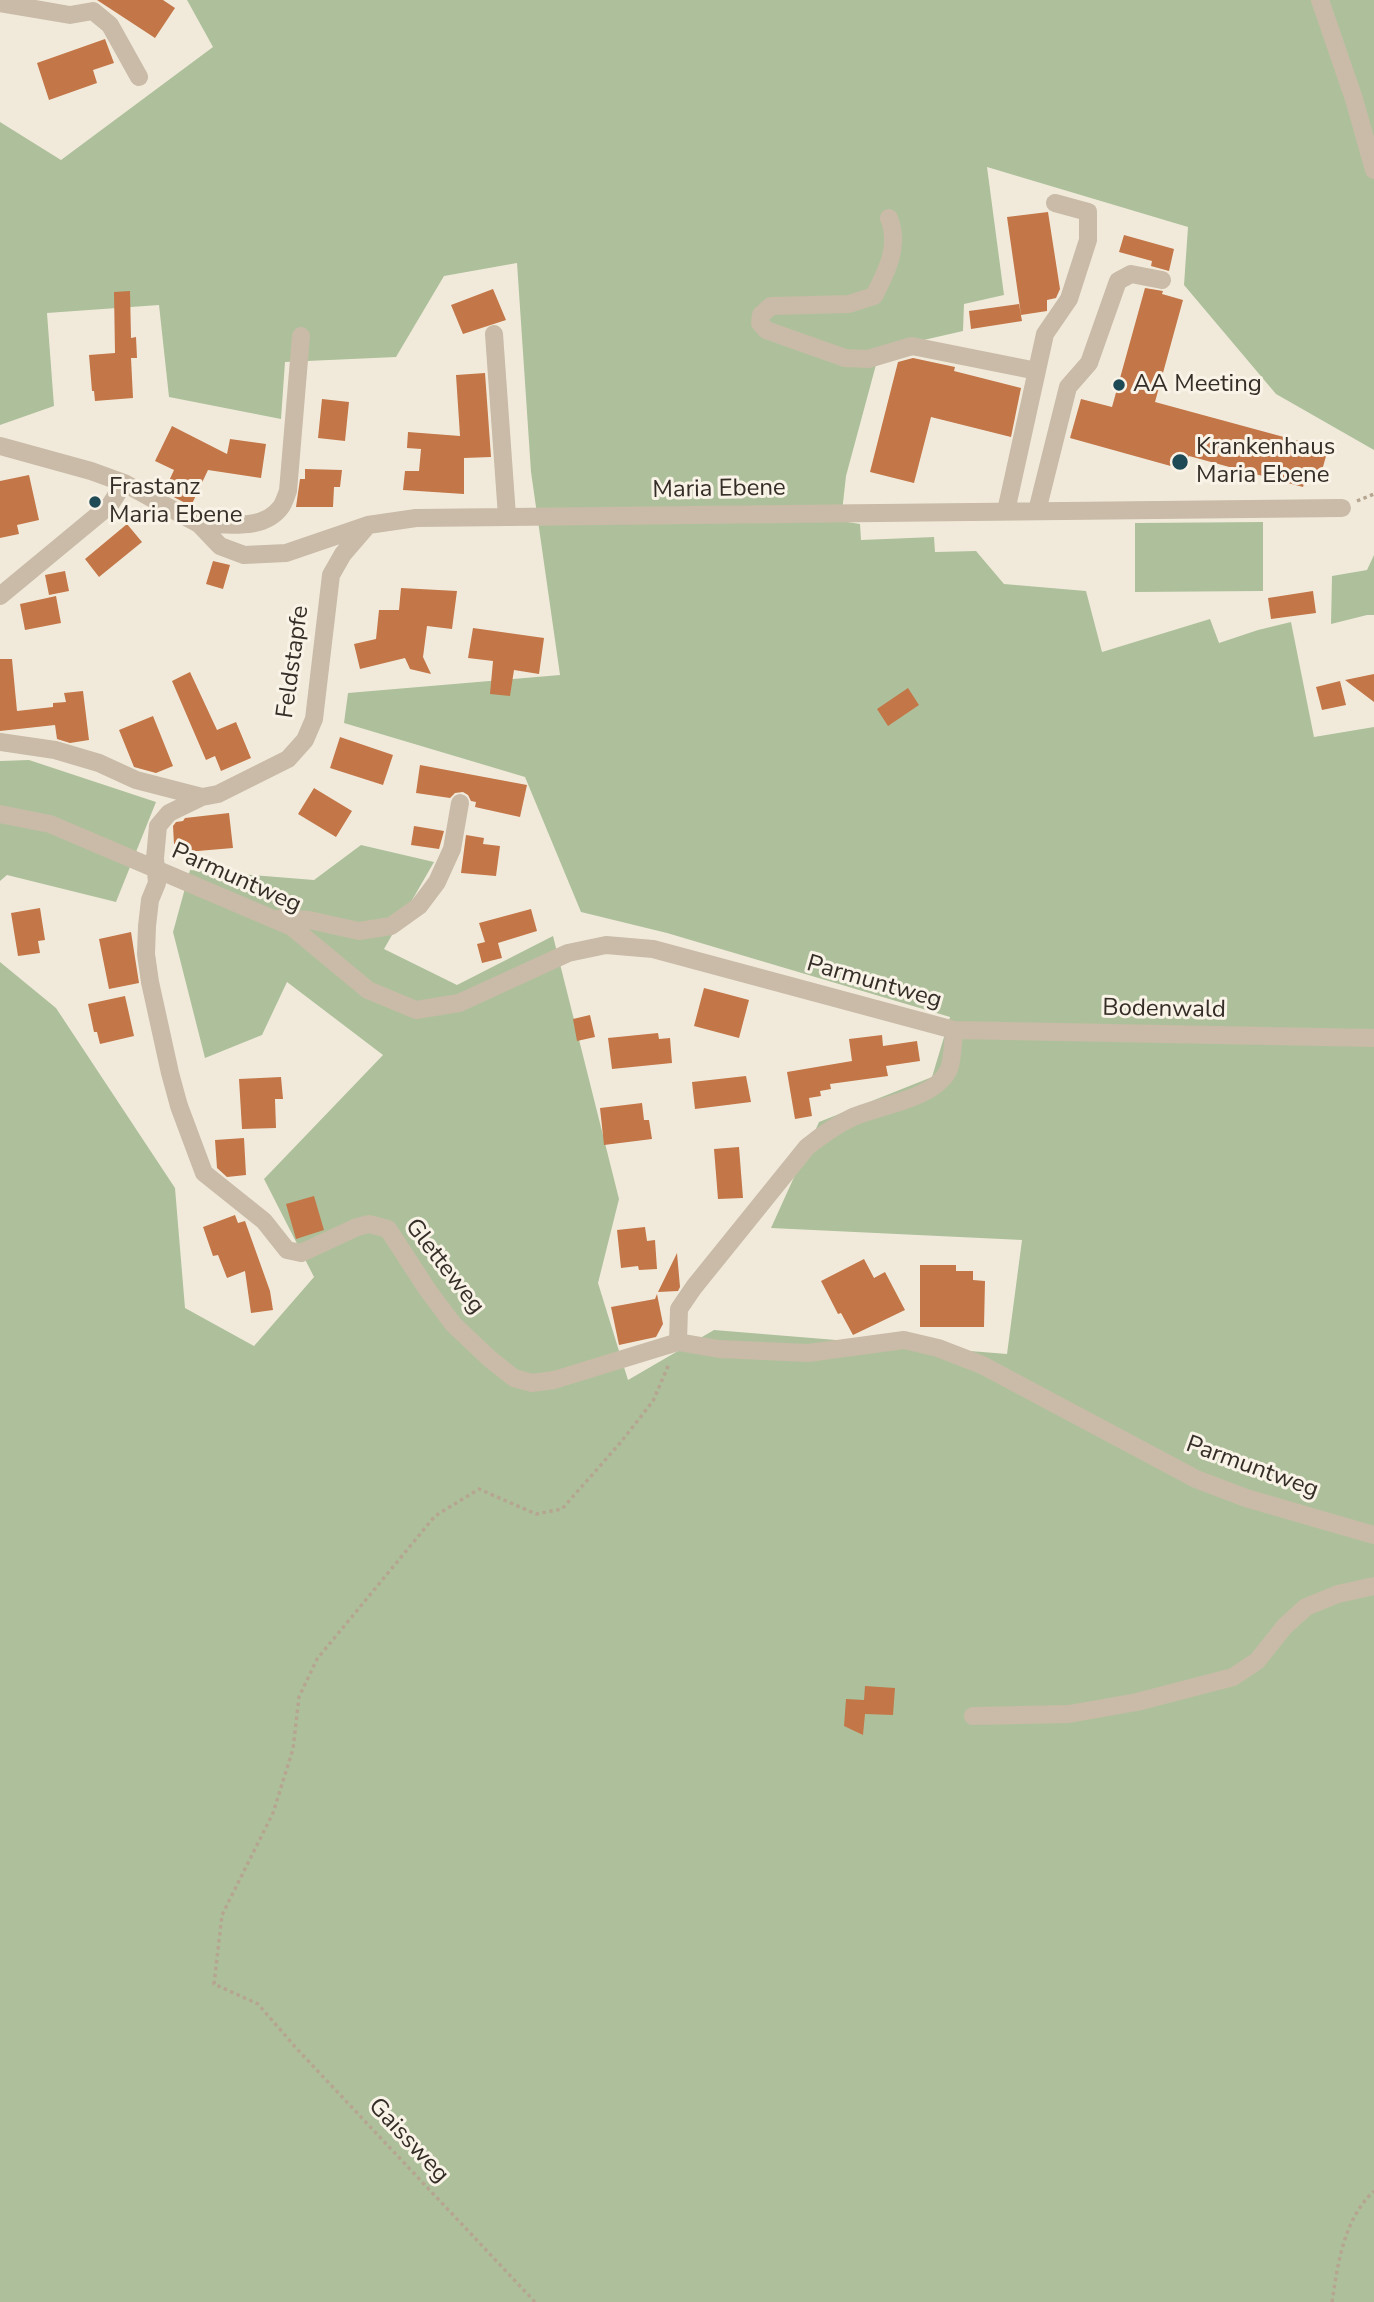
<!DOCTYPE html>
<style>
body{margin:0}
canvas{display:block;background:#f1eadb}
</style>
<canvas width="1374" height="2302"></canvas>
<script>
const g = document.querySelector('canvas').getContext('2d');
g.lineJoin = 'round';
function fill(path, color) { g.fillStyle = color; g.fill(path, 'evenodd'); }
function trace(path, color, width, dash) { g.strokeStyle = color; g.lineWidth = width; g.lineCap = dash ? 'butt' : 'round'; g.setLineDash(dash || []); g.stroke(path); }
function write(font, color, halo, rows, align = 'center') {
  g.font = font + ' "Nunito Sans",sans-serif'; g.lineWidth = 6; g.setLineDash([]); g.textBaseline = 'middle'; g.strokeStyle = halo; g.fillStyle = color; for (const [text, x, y, turn = 0] of rows) {
    g.save(); g.translate(x, y); g.rotate((+turn || 0) * Math.PI / 180); g.textAlign = isNaN(turn) ? turn : align; if (halo) g.strokeText(text, 0, 0); g.fillText(text, 0, 0); g.restore();
  }
}
const green = new Path2D(`
 M187,0H1374V450L1276,394L1184,285L1188,227L987,167L1004,295L964,304L963,331L880,350L846,476L841,521L860,524L861,540L934,537L935,552L976,551L1004,584L1086,591L1102,652L1210,619L1219,643L1258,630L1291,622L1314,737L1374,727V2302H0V962L56,1008L175,1188L185,1308L254,1346L314,1277L264,1179L383,1055L287,982L262,1035L205,1058L173,932L190,870L314,880L361,845L434,862L384,949L457,985L553,936L619,1199L598,1283L628,1380L714,1330L1007,1354L1022,1240L771,1228L819,1122L932,1077L950,1017L667,933L581,912L525,777L344,723L348,693L560,675L531,472L517,263L444,276L396,357L285,362L281,419L169,397L159,305L47,313L54,406L0,425V122L61,160L213,47Z
 M1263,522V591L1135,592V523Z
 M1374,555V615H1367L1331,624L1332,576L1367,570Z
 M29,760L156,802L116,902L7,875L0,881V761Z`);
const building = new Path2D(`
 M97,0H163L175,8L155,38Z
 M105,39L114,63L93,70L97,83L49,100L37,63Z
 M1048,212L1060,289L1056,298L1047,300V311L1021,315L1007,217Z
 M1124,235L1174,249L1169,271L1151,266L1152,261L1119,252Z
 M1145,288L1163,291L1162,294L1183,300L1155,402L1328,449L1321,474L1308,471L1303,487L1189,456L1185,470L1070,438L1081,399L1112,407Z
 M493,289L506,320L463,334L451,305Z
 M130,291L131,338L136,337L137,358H131L133,398L95,401L94,391H92L89,355L115,353L114,292Z
 M1019,304L1022,321L971,329L969,311Z
 M913,358L955,367L954,371L1021,388L1011,437L931,417L914,483L870,472L898,362Z
 M485,373L491,457L464,458V494L403,490L405,471H419L421,449L407,448L408,432L460,436L456,375Z
 M322,399L349,402L345,441L318,438Z
 M172,426L227,454L230,439L266,444L261,478L208,470L191,506L164,492L174,470L155,461Z
 M305,469L342,470L340,487H334L333,507H296L300,479H305Z
 M29,475L39,520L17,525L19,534L0,538V481Z
 M127,524L142,542L99,577L85,559Z
 M213,561L230,565L223,589L206,584Z
 M65,571L69,591L49,595L45,575Z
 M401,588L457,591L452,629L427,626L423,657L431,674L410,669L405,658L360,669L354,644L376,639L379,610H399Z
 M1313,591L1316,613L1271,619L1268,598Z
 M56,596L61,623L25,630L20,604Z
 M473,628L544,638L539,674L514,670L510,696L490,694L493,661L468,658Z
 M0,659H12L17,711L53,707V703L66,702L64,693L83,691L89,740L70,743L57,739L55,725L0,731Z
 M190,672L217,730L236,722L251,758L221,771L215,756L206,760L172,681Z
 M1374,674V702L1345,680Z
 M1340,681L1346,705L1322,710L1316,687Z
 M908,688L919,705L888,726L877,709Z
 M153,716L173,766L156,773L134,767L119,730Z
 M340,737L393,755L383,785L330,768Z
 M420,765L527,785L520,817L475,807L476,802L471,801L468,795L463,792L455,793L450,798L416,793Z
 M314,788L352,811L336,837L298,814Z
 M229,813L233,848L186,852L185,844H174L173,826L176,822L183,821L185,818Z
 M414,826L444,831L439,849L411,845Z
 M466,835L484,838L483,844L500,846L496,876L461,873Z
 M40,908L45,940L38,941L40,953L18,956L11,913Z
 M531,909L537,931L498,943L502,958L482,963L477,944L485,942L479,923Z
 M131,932L139,983L109,989L99,939Z
 M704,988L749,1000L739,1038L694,1026Z
 M125,996L134,1036L100,1044L97,1032H94L88,1004Z
 M590,1015L595,1037L577,1041L573,1019Z
 M658,1033L659,1039L670,1038L672,1063L612,1069L608,1038Z
 M882,1035L883,1046L917,1041L920,1061L886,1066L888,1076L830,1084L831,1089L820,1091L821,1096L809,1098L812,1116L795,1119L787,1072L852,1061L849,1039Z
 M746,1076L751,1102L695,1109L692,1082Z
 M281,1077L283,1099H275L276,1128L242,1129L239,1079Z
 M642,1103L644,1120H649L652,1139L604,1145L600,1108Z
 M244,1138L246,1175L227,1177L217,1168L215,1140Z
 M739,1147L743,1198L718,1199L714,1149Z
 M314,1196L324,1230L296,1239L286,1204Z
 M235,1215L238,1223L245,1221L270,1291L273,1310L251,1313L245,1271L227,1278L218,1255L213,1256L203,1227Z
 M645,1227L647,1241L655,1240L657,1269L639,1270L638,1266L621,1268L617,1230Z
 M677,1253L680,1287L678,1291L658,1292Z
 M864,1259L874,1278L885,1272L905,1310L853,1335L841,1313L838,1314L821,1281Z
 M920,1265H956V1271H973V1280L985,1281L984,1327H920Z
 M657,1294L663,1324L656,1337L619,1345L611,1307L655,1299Z
 M865,1686L895,1688L893,1715L865,1714L863,1735L844,1726L846,1699L864,1700Z`);
const path = new Path2D(`
 M1357,501L1374,494
 M535,2302L297,2049L258,2004L214,1984L222,1915L273,1813L293,1749L299,1697L317,1659L435,1516L479,1489L536,1514L562,1509L621,1442L653,1401L669,1364
 M1332,2302C1338,2262 1344,2219 1374,2191`);
const minor = new Path2D(`
 M1320,0L1354,99L1374,170
 M0,3L70,15L93,11L110,25L139,77
 M889,218C900,246 887,271 874,296L849,304L771,306L761,315L760,323L766,330L845,358L868,359L912,346L1037,371
 M494,334L507,516
 M0,446L91,471L124,483L199,524L220,546L244,555L286,553L368,525L416,518L1342,508
 M1006,511L1045,334L1069,299L1088,240V212L1055,203
 M1037,511L1068,387L1089,363L1118,281L1131,274L1162,280
 M199,524C225,523 263,532 281,507C284,503 286,496 288,491L301,336
 M368,525L343,554L331,575L314,719L305,740L288,759L218,794L202,797L169,813L158,826L155,858L157,883L150,900L147,926L146,954L150,982L170,1073L179,1106L204,1173L264,1221L287,1250L301,1253L357,1227L369,1224L388,1229L427,1289L453,1324L490,1359L514,1378L532,1383L554,1380L678,1342L719,1349L808,1353L904,1340L938,1348L982,1365L1196,1479L1246,1498L1374,1535
 M0,596L110,505L124,483
 M0,742L55,750L99,763L136,780L202,797
 M0,814L50,824L292,927L368,990L416,1010L459,1003L568,953L606,945L653,949L954,1030L1374,1038
 M281,918L309,920L359,931L391,926L419,906L437,882L452,849L460,803
 M678,1342L679,1309L694,1287L807,1147C822,1135 836,1125 853,1117C880,1105 936,1099 949,1069C953,1058 953,1042 954,1030
 M973,1716L1069,1714L1137,1702L1233,1677L1257,1661L1285,1626L1306,1607L1338,1594L1374,1586`);
const markers = [
 [1119,385,7,"#1e4a56"],
 [1180,462,9,"#1e4a56"],
 [95,502,7,"#1e4a56"]
];
const poiNames = [
 ["AA Meeting",1133,385],
 ["Krankenhaus",1196,448],
 ["Maria Ebene",1196,476],
 ["Frastanz",109,488],
 ["Maria Ebene",109,516]
];
const streetNames = [
 ["Maria Ebene",719,490,-1],
 ["Feldstapfe",294,662,-82],
 ["Parmuntweg",236,879,24],
 ["Parmuntweg",874,983,16],
 ["Bodenwald",1164,1010,1],
 ["Gletteweg",444,1267,52],
 ["Parmuntweg",1252,1468,20],
 ["Gaissweg",408,2141,47]
];
fill(green, '#aec09b');
fill(building, '#c37647');
trace(path, '#b5a591', 3.5, [3.5, 3.5]);
trace(minor, '#c9bba7', 18);
for (const [x, y, r, color] of markers) { const dot = new Path2D(); dot.arc(x, y, r, 0, 2 * Math.PI); g.fillStyle = color; g.fill(dot); trace(dot, '#f9f3e7', 2.5); }
write('24px', '#352e28', '#f9f3e7', poiNames, 'left');
write('24px', '#352e28', '#f9f3e7', streetNames);
</script>
